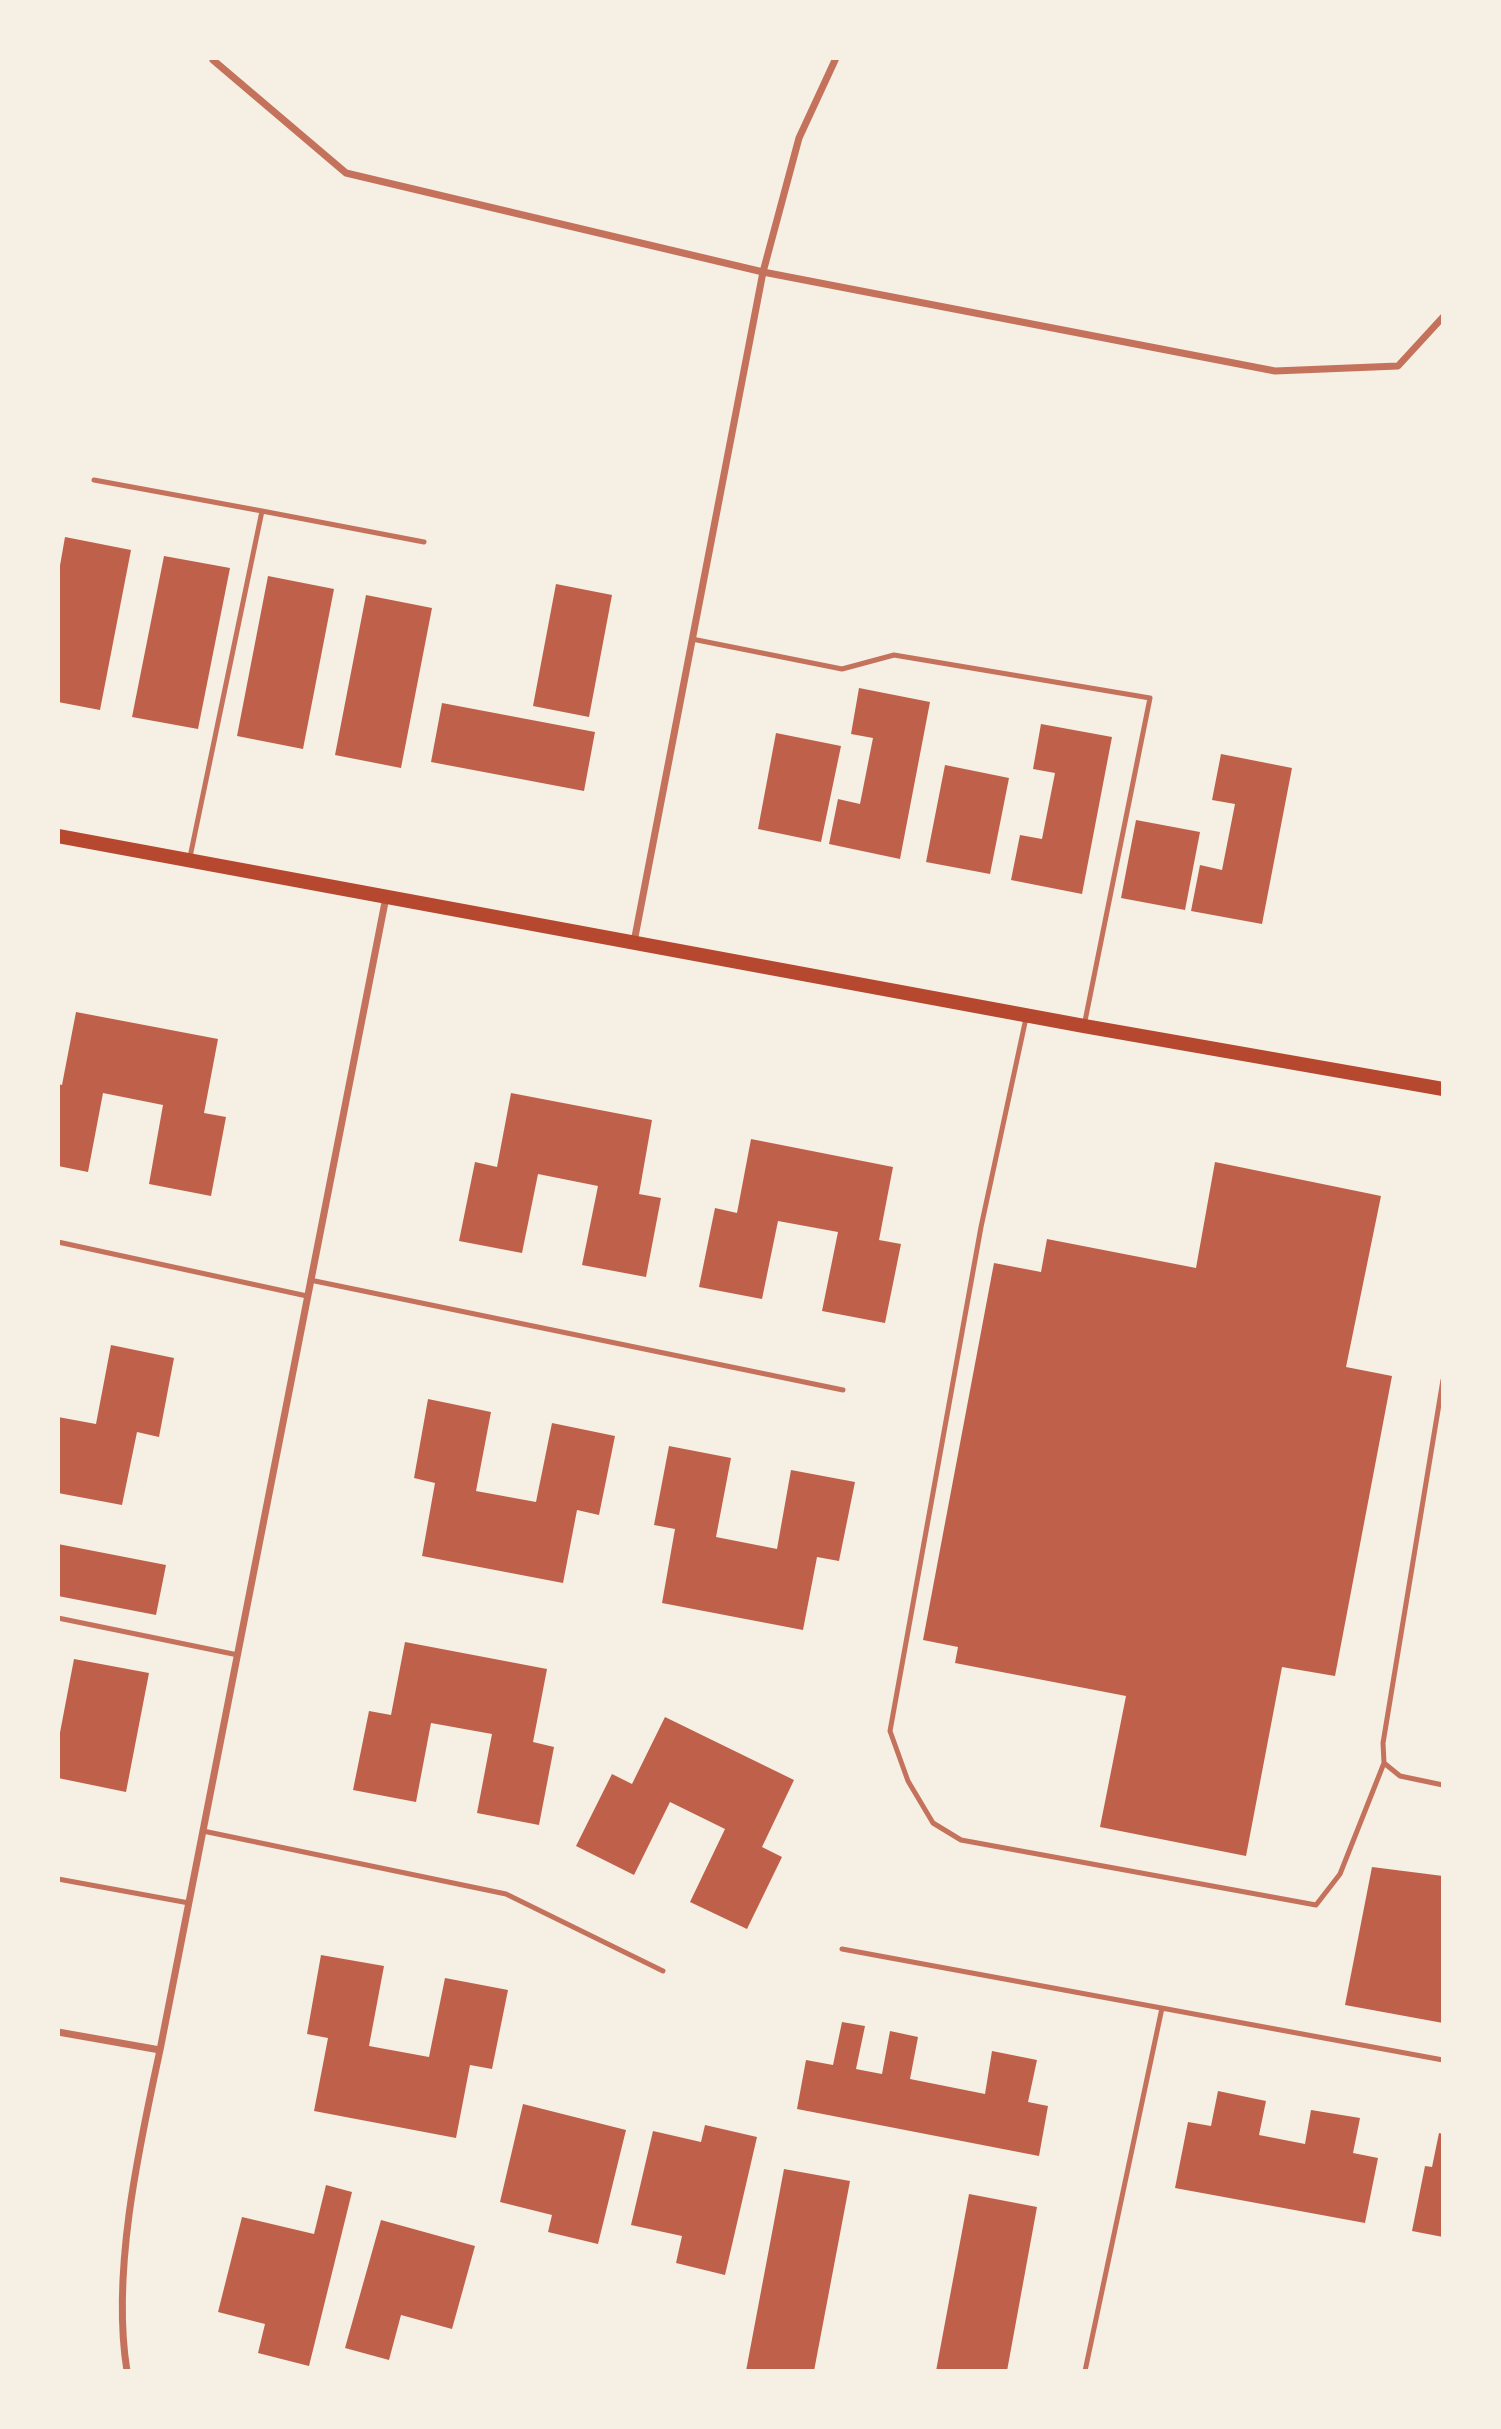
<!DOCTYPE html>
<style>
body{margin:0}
#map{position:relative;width:1501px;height:2429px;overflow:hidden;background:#f6efe4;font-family:"IBM Plex Sans",sans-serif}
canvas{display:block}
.frame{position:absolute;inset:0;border:60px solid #f6efe4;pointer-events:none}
</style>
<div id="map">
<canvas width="1501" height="2429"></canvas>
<div class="frame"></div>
</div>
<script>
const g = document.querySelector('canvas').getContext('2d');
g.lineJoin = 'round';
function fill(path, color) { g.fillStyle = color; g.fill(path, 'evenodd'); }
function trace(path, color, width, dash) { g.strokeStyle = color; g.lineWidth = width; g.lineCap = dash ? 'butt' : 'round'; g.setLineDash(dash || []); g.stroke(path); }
const building = new Path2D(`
 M65,537L131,550L100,710L58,702V577Z
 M164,556L230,568L198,729L132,717Z
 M268,576L334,589L303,749L237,736Z
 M556,584L612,595L589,717L533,706Z
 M366,595L432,608L401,768L335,755Z
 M859,688L930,702L900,859L829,844L838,799L860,804L873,738L851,734Z
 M442,703L595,732L584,791L431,762Z
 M1041,724L1112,737L1082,894L1011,880L1020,835L1042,839L1055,773L1033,769Z
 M776,733L841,746L821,842L758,829Z
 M1221,754L1292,768L1262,924L1191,911L1200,865L1222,870L1235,804L1212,800Z
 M945,765L1009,778L990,874L926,862Z
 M1136,820L1200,832L1185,910L1121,898Z
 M76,1012L218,1039L204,1113L226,1117L211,1196L149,1184L163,1105L103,1093L88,1172L58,1166V1084L62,1085Z
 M511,1093L652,1120L639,1194L661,1198L646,1277L582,1265L598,1186L538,1174L522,1253L459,1241L475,1162L497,1167Z
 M751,1139L893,1167L879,1240L901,1244L885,1323L822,1311L838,1232L778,1221L762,1299L699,1287L715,1208L737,1213Z
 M1215,1162L1381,1196L1346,1367L1392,1376L1335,1676L1282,1667L1246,1856L1100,1827L1126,1696L955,1663L958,1647L923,1640L994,1263L1041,1272L1047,1239L1196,1268Z
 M111,1345L174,1358L159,1437L137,1432L122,1505L58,1493V1417L96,1424Z
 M428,1399L491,1412L476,1491L536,1502L552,1423L615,1436L599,1515L577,1510L563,1583L422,1556L435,1483L414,1478Z
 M669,1446L731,1458L716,1537L777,1549L791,1470L855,1482L839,1561L817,1557L803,1630L662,1603L675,1529L654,1525Z
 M58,1544L166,1565L156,1615L58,1596Z
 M405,1642L547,1669L533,1742L554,1747L539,1825L477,1813L492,1734L431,1723L416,1802L353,1790L369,1711L391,1715Z
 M74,1659L149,1673L126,1792L58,1778V1743Z
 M665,1717L794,1780L762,1847L782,1857L747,1929L690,1902L725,1829L670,1802L634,1875L576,1846L612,1774L632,1784Z
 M1372,1867L1443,1876V2023L1345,2005Z
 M321,1955L384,1966L369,2046L429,2057L445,1978L508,1990L492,2069L470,2065L456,2138L314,2111L328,2038L307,2034Z
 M842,2022L865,2026L856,2069L866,2071L882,2074L890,2031L918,2037L910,2079L985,2094L992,2051L1037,2060L1028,2102L1048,2106L1039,2156L797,2109L806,2060L833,2065Z
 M1218,2091L1266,2101L1259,2135L1305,2144L1311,2110L1360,2118L1353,2153L1378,2158L1365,2223L1175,2188L1188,2122L1211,2126Z
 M523,2104L626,2130L598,2244L548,2232L552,2215L500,2202Z
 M705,2125L757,2137L725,2275L676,2263L682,2236L631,2225L653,2131L701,2142Z
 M1439,2133L1443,2134V2237L1412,2231L1425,2166L1432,2167Z
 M784,2169L850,2181L814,2371H746Z
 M326,2185L352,2192L309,2366L258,2353L265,2324L218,2312L242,2217L314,2234Z
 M969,2194L1037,2207L1007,2371H936Z
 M381,2220L475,2246L452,2329L401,2315L389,2360L345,2348Z`);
const service = new Path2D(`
 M94,480L262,511L190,857
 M262,511L424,542
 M692,639L842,669L894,655L1150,698L1084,1026
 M1026,1018L981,1227L890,1731L908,1781L933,1823L961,1840L1316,1905L1340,1874L1384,1763
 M58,1242L307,1296
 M310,1280L843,1390
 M1443,1380L1383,1743L1384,1763L1400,1776L1443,1785
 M58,1618L238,1655
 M203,1831L506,1894L663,1971
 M58,1879L189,1903
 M842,1949L1443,2060
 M1085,2371L1162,2008`);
const minor = new Path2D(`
 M213,60L346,173L763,272L1275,371L1398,366L1443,317
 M634,942L763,272L799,138L836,58
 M58,2032L160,2050
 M127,2371C111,2273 139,2147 160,2050L386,897`);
const secondary = new Path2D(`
 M58,836L1084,1026L1443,1089`);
fill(building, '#bf614a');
trace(service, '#c5725c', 5);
trace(minor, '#c5725c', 7);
trace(secondary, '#b5482f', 14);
</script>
